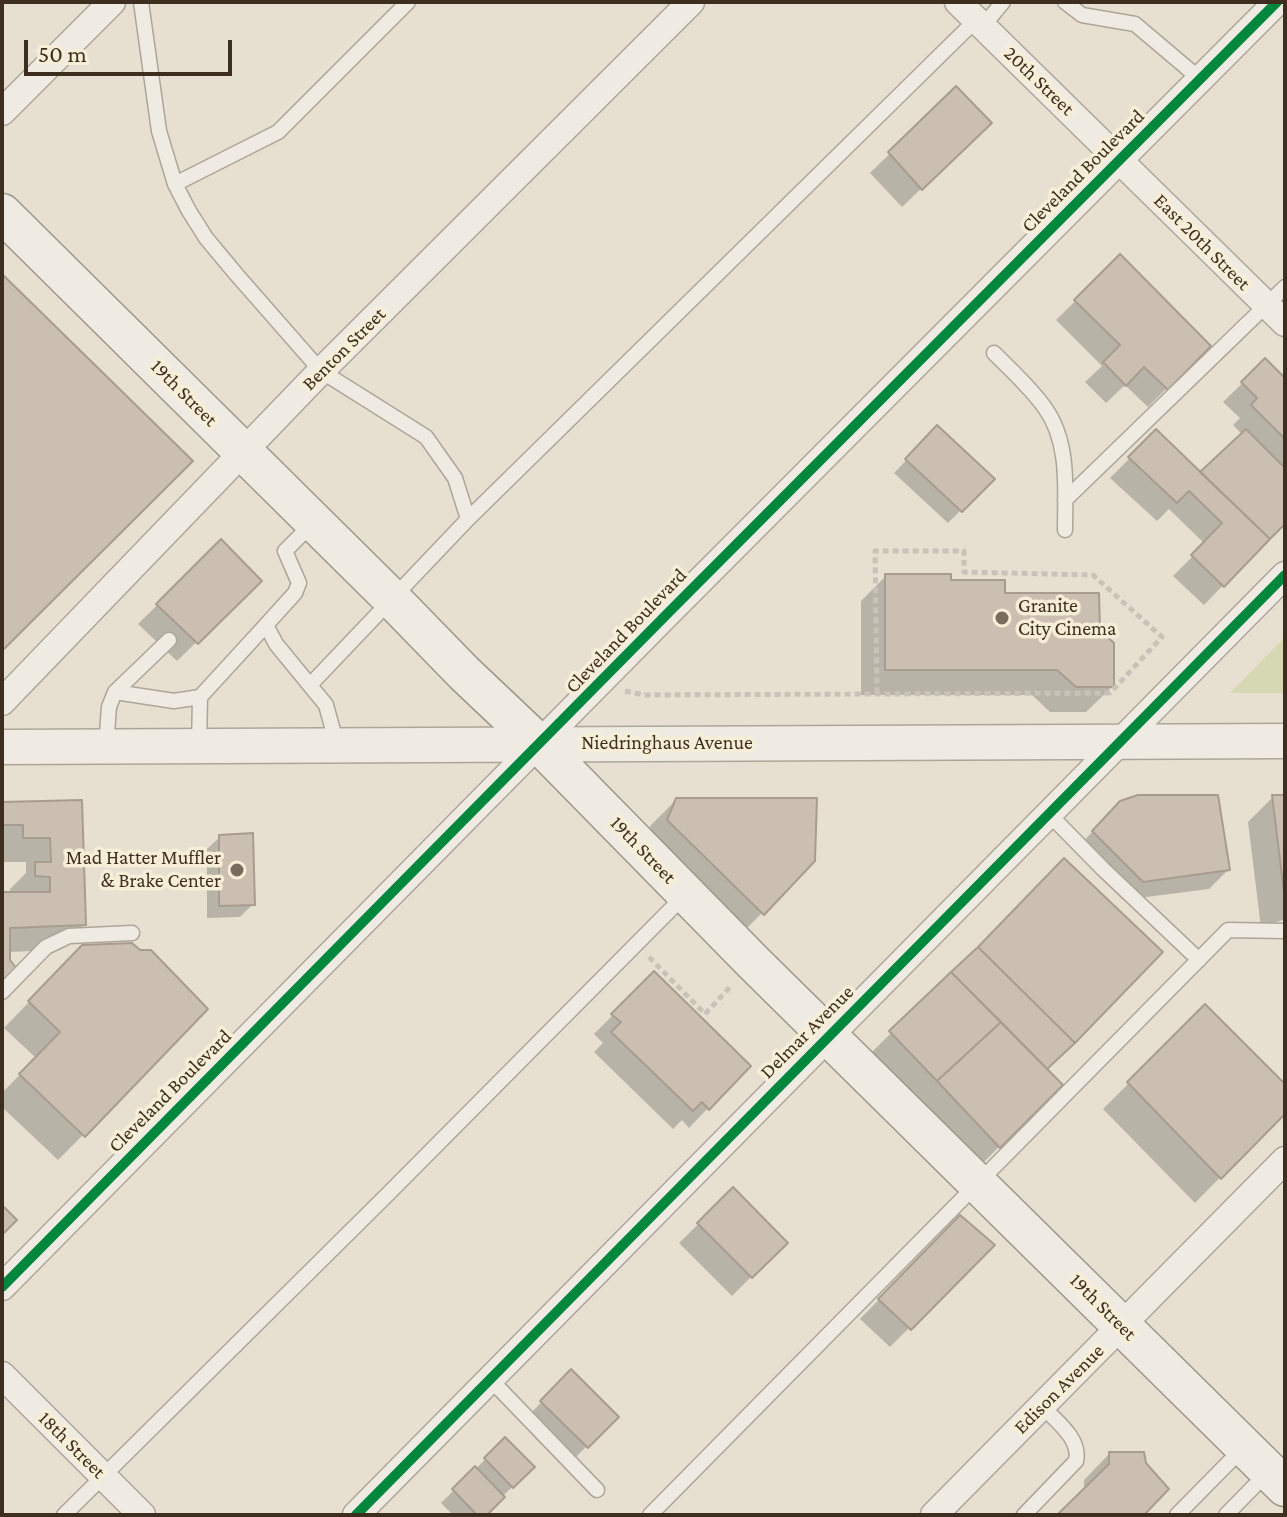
<!DOCTYPE html>
<style>
body{margin:0}
#map{position:relative;width:1287px;height:1517px;overflow:hidden;background:#e7e0d1;font-family:"Crimson Pro",serif}
canvas{display:block}
.frame{position:absolute;inset:0;border:4px solid #3d2e20;pointer-events:none}
.scale{position:absolute;left:24px;top:40px;width:208px;height:36px;box-sizing:border-box;border:4px solid #3d2e20;border-top:0;padding-left:10px;font-size:24px;line-height:28px;white-space:nowrap;color:#3d2e20;-webkit-text-stroke:6px #f7eed8;paint-order:stroke}
</style>
<div id="map">
<canvas width="1287" height="1517"></canvas>
<div class="frame"></div>
<div class="scale">50 m</div>
</div>
<script>
const g = document.querySelector('canvas').getContext('2d');
g.lineJoin = 'round';
function fill(path, color) { g.fillStyle = color; g.fill(path, 'evenodd'); }
function trace(path, color, width, dash) { g.strokeStyle = color; g.lineWidth = width; g.lineCap = dash ? 'butt' : 'round'; g.setLineDash(dash || []); g.stroke(path); }
function write(font, color, halo, rows, align = 'center') {
  g.font = font + ' "Crimson Pro",serif'; g.lineWidth = 7; g.setLineDash([]); g.textBaseline = 'middle'; g.strokeStyle = halo; g.fillStyle = color; for (const [text, x, y, turn = 0] of rows) {
    g.save(); g.translate(x, y); g.rotate((+turn || 0) * Math.PI / 180); g.textAlign = isNaN(turn) ? turn : align; if (halo) g.strokeText(text, 0, 0); g.fillText(text, 0, 0); g.restore();
  }
}
const green = new Path2D(`
 M1285,637V693H1230Z`);
const shadow = new Path2D(`
 M956,89L970,142L902,207L870,173Z
 M1120,257L1209,346L1148,407L1125,385L1106,403L1085,382L1102,366L1056,320Z
 M1265,361L1285,381V521L1204,605L1173,576L1205,544L1169,509L1157,521L1110,478L1156,432L1200,475L1242,434L1233,425L1240,418L1223,402Z
 M937,428L992,479L948,523L894,473Z
 M221,542L259,581L177,661L138,624Z
 M886,576L949,582L1003,595L1098,630L1112,687L1086,712H1050L1032,695H861V601Z
 M1273,797H1285V919L1261,928L1248,822Z
 M676,800L762,913L737,938L643,846L651,825Z
 M80,802L84,925L59,950L8,952L2,981V894H10V889L26,873V862H2V804Z
 M1101,822L1228,870L1209,889L1123,900L1075,851Z
 M220,837L253,904L240,917L207,918V849Z
 M57,973L83,1135L58,1160L2,1107V1093L36,1058L4,1028Z
 M654,974L748,1066L689,1128L682,1120L673,1129L594,1052L603,1043L594,1034Z
 M1205,1007L1285,1086V1111L1195,1203L1103,1109Z
 M891,1033L1045,1069L1060,1085L980,1166L872,1052Z
 M733,1190L785,1243L732,1296L679,1243Z
 M960,1217L992,1245L890,1347L860,1319Z
 M571,1372L616,1417L574,1459L529,1415Z
 M505,1440L532,1467L484,1515H453L441,1503Z
 M1109,1454L1144,1464L1141,1515H1060L1084,1491V1480Z`);
const building = new Path2D(`
 M956,86L992,123L922,190L888,152Z
 M1120,254L1211,346L1168,390L1144,367L1126,386L1103,362L1120,345L1074,300Z
 M2,274L193,461L2,651Z
 M1265,358L1285,378V439L1251,405L1257,398L1241,382Z
 M937,425L995,479L962,512L905,459Z
 M1156,429L1270,539L1224,587L1191,555L1222,523L1189,491L1177,503L1128,457Z
 M1246,429L1285,468V524L1270,539L1200,472Z
 M221,539L262,581L198,644L156,604Z
 M885,574H951V580H1005V593H1099L1100,630L1114,643V687H1076L1057,670H885Z
 M1138,795H1218L1230,870L1143,882L1092,831L1120,801Z
 M1272,795H1285V901Z
 M676,798H817L815,861L764,915L667,820Z
 M82,800L86,925L10,928V960L17,969L2,984V892H50V877L35,876V862H51L50,838H23V825H2V802Z
 M253,833L255,905L219,906V835Z
 M1064,858L1163,952L1075,1043L978,947Z
 M132,943L140,950H151L208,1009L85,1137L19,1074L60,1032L28,1001L82,945Z
 M978,947L1075,1043L1047,1069L951,972Z
 M654,971L751,1066L709,1110L702,1102L693,1111L611,1032L621,1022L611,1014Z
 M951,972L1001,1022L937,1081L889,1031Z
 M1205,1004L1285,1084V1114L1221,1179L1127,1082Z
 M1001,1022L1063,1085L1000,1148L937,1081Z
 M733,1187L788,1243L752,1278L697,1223Z
 M2,1205L17,1220L2,1235Z
 M960,1215L995,1245L911,1330L878,1299Z
 M571,1369L619,1417L588,1448L540,1401Z
 M505,1437L535,1467L513,1488L484,1458Z
 M1109,1452H1144L1146,1463L1169,1489L1144,1515H1057L1109,1464Z
 M475,1466L505,1497L487,1515H477L452,1489Z`);
const path = new Path2D(`
 M625,691L644,695L1110,693L1162,637L1093,575L964,572V551H875L877,694
 M649,957L705,1014L731,986`);
const service = new Path2D(`
 M141,2L159,131L175,184L189,211L206,238L236,274L321,371L426,437L455,478L468,519
 M1065,2L1082,15L1135,24L1200,79
 M983,26L1003,2
 M175,184L278,132L408,2
 M994,353C1012,371 1031,388 1045,408C1070,443 1065,489 1065,530
 M1065,500L1285,287
 M314,522L285,551L299,583L295,593L266,625L276,644L326,705L337,745
 M311,684L468,519L976,20
 M115,692L174,701L200,697
 M106,746L109,707L115,692L169,640
 M199,746L200,697L266,625
 M1049,814L1103,869L1199,960
 M2,992L46,947L69,936L132,933
 M490,1379L597,1490
 M64,1515L388,1194L686,894
 M650,1515L1228,930L1285,931
 M1024,1515L1076,1461C1081,1439 1057,1422 1042,1406
 M1177,1515L1244,1447
 M1226,1515L1268,1472`);
const minor = new Path2D(`
 M958,2L1285,323
 M2,112L112,2
 M2,702L321,371L691,2
 M2,1287L669,612L1277,2
 M2,1375L142,1515
 M356,1515L1285,575
 M934,1515L1285,1160`);
const tertiary = new Path2D(`
 M2,747L1285,741`);
const secondary = new Path2D(`
 M2,213L391,598L464,673L539,744L753,962L1285,1487`);
const cycleway = new Path2D(`
 M2,1287L669,612L1277,2
 M356,1515L1285,575`);
const markers = [
 [1002,618,8,"#786c5e"],
 [237,870,8,"#786c5e"]
];
const streetNames = [
 ["20th Street",1039,81,44],
 ["Cleveland Boulevard",1083,171,-45],
 ["East 20th Street",1202,242,45],
 ["Benton Street",344,349,-45],
 ["19th Street",184,393,45],
 ["Cleveland Boulevard",626,631,-46],
 ["Niedringhaus Avenue",667,743],
 ["19th Street",643,850,46],
 ["Delmar Avenue",807,1032,-45],
 ["Cleveland Boulevard",170,1091,-45],
 ["19th Street",1103,1307,45],
 ["Edison Avenue",1059,1389,-45],
 ["18th Street",72,1445,45]
];
const poiNames = [
 ["Granite",1018,606],
 ["City Cinema",1018,629],
 ["Mad Hatter Muffler",221,858,"right"],
 ["& Brake Center",221,881,"right"]
];
fill(green, '#d6d7b3');
fill(shadow, '#0003');
fill(building, '#cbbfb2');
trace(building, '#a89c90', 2);
trace(service, '#ada599', 17);
trace(minor, '#ada599', 29);
trace(tertiary, '#ada599', 37);
trace(secondary, '#9c958a', 41);
trace(path, '#c8c2b9', 5, [6, 4]);
trace(service, '#efebe3', 14);
trace(minor, '#efebe3', 26);
trace(tertiary, '#efebe3', 34);
trace(secondary, '#efebe3', 38);
trace(cycleway, '#00873e', 10);
for (const [x, y, r, color] of markers) { const dot = new Path2D(); dot.arc(x, y, r, 0, 2 * Math.PI); g.fillStyle = color; g.fill(dot); trace(dot, '#f7eed8', 3); }
write('20px', '#3d2e20', '#f7eed8', streetNames);
write('20px', '#3d2e20', '#f7eed8', poiNames, 'left');
</script>
